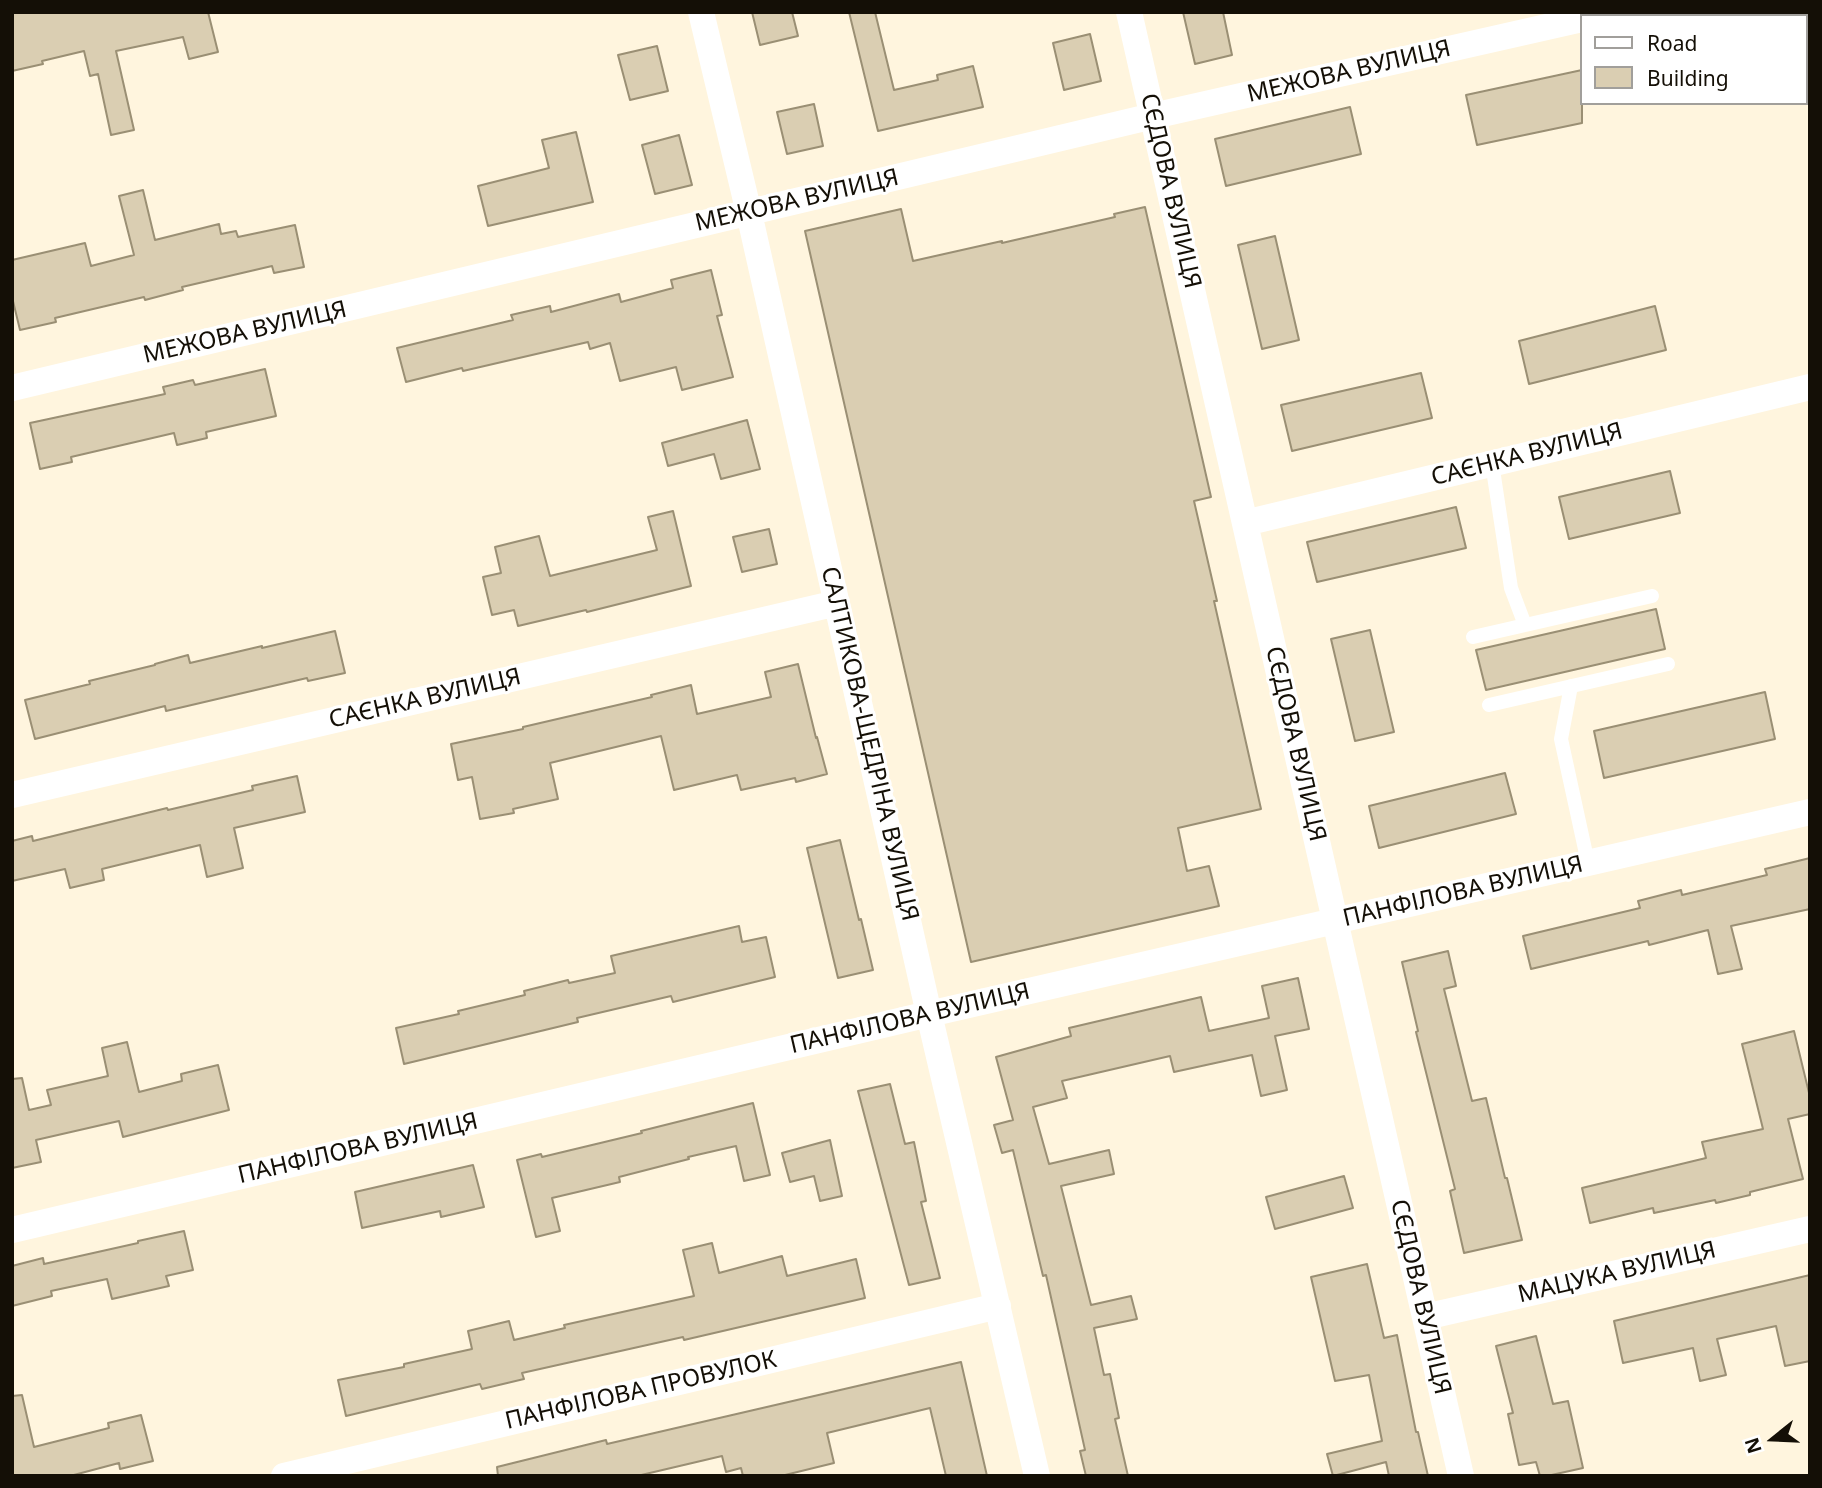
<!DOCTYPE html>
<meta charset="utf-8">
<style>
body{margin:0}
#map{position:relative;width:1822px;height:1488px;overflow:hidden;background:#fff5de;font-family:"Noto Sans",sans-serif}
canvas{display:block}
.frame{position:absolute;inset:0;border:14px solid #140f06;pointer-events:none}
.legend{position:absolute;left:1580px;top:14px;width:228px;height:91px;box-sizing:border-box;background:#fff;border:2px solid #a19f9b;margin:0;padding:9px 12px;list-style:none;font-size:21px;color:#140f06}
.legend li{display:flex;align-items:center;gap:14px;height:35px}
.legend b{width:35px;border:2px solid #a19f9b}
.north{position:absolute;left:1738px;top:1404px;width:70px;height:70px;-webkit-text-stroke:5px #fff;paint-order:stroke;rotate:252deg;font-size:19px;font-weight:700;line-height:28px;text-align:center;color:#140f06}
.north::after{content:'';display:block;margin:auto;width:24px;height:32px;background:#140f06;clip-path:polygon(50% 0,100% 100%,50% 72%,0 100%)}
</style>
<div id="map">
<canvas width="1822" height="1488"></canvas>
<div class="frame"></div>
<ul class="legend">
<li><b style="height:9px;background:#fff"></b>Road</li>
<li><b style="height:19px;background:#daceb2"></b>Building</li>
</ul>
<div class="north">N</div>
</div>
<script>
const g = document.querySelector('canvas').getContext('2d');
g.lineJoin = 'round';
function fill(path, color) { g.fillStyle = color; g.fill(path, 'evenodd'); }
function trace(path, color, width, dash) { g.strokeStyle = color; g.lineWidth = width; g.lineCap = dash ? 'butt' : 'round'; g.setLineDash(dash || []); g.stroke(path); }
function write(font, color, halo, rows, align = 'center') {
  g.font = font + ' "Noto Sans",sans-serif'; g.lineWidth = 6; g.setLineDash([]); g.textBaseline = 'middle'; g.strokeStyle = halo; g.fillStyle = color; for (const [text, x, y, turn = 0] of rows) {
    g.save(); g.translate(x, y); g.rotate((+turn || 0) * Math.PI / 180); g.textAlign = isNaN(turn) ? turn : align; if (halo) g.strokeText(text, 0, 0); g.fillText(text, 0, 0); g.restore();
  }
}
const building = new Path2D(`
 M12,12H208L218,52L189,59L183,37L116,51L134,130L111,135L98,74L90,76L84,51L42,61L43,64L12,71Z
 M752,12H792L798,36L760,45Z
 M849,12H875L894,90L938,80L937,75L973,66L983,107L878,131Z
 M1183,12H1223L1232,55L1195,64Z
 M1090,34L1101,81L1064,90L1053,43Z
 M657,46L668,91L630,100L618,55Z
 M1582,70V123L1477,145L1466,95Z
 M814,104L823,146L787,154L777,112Z
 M1350,107L1361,154L1226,186L1215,139Z
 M576,132L593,202L488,226L478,186L549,168L542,140Z
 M679,135L692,185L655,194L642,145Z
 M143,190L155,240L219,224L221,234L236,231L238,237L295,225L304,267L274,273L272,266L182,287L183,290L145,300L144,297L55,318L56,322L20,330L12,297V260L85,243L91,266L134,255L119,196Z
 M1145,207L1211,497L1194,501L1217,601H1214L1261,809L1178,828L1187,871L1209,866L1219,906L971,962L805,231L901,209L913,261L1002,241V243L1115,217L1114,214Z
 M1275,236L1299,340L1262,349L1238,245Z
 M711,270L722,315L717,316L733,377L682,390L676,367L620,381L610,343L590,349L588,342L463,371L462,368L406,382L397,348L513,320L511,315L550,306L551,312L619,294L621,302L673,288L671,280Z
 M1655,306L1666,350L1529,384L1519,341Z
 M265,369L276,416L206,432L207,438L177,445L174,433L71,457L72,462L40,469L30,423L165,394L163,387L193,380L195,385Z
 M1421,373L1432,418L1292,451L1281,405Z
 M747,420L760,469L721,479L714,454L668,466L662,443Z
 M1670,471L1680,513L1569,539L1559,497Z
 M1456,507L1466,548L1317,582L1307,542Z
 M673,511L691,586L587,612L586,610L518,626L514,610L492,615L483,577L501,573L495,547L539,536L550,576L657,550L648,517Z
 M769,529L777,564L742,572L733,537Z
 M1656,609L1665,649L1486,690L1476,650Z
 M1370,630L1394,732L1355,741L1331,639Z
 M335,631L345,673L308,681L307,678L166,711L165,706L35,739L25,700L90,684L89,681L155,665V664L188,655L190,663L262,646V648Z
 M798,664L816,738L817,737L827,774L796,782L795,778L741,790L737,775L674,790L661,736L550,763L558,799L513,809L514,813L480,819L472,777L458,780L451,744L523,729V727L652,697L651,695L691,685L697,714L771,697L765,672Z
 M1765,692L1775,739L1604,778L1594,731Z
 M1505,773L1516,814L1379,848L1369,806Z
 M297,776L305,812L234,828L243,868L207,877L200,845L102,869L104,880L70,888L65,869L12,881V841L32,836L33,841L167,808L168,810L253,790L252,786Z
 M840,840L859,920L861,919L873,970L838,978L807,848Z
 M1810,858V909L1731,926L1742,969L1718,974L1708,930L1649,945L1648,941L1531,969L1523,936L1640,908L1638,901L1681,890L1682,895L1767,875L1765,869Z
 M739,926L742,942L766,937L775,977L673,1002L671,996L577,1018L578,1022L404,1064L396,1028L459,1014L458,1011L525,995L524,991L568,980L569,983L615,973L611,956Z
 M1448,951L1456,986L1444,989L1472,1101L1486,1098L1505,1178H1507L1522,1240L1464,1253L1450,1191L1455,1189L1416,1032L1418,1031L1402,962Z
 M1298,978L1309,1029L1275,1036L1287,1090L1261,1096L1252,1055L1174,1072L1170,1056L1062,1081L1067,1098L1033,1107L1049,1164L1109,1150L1114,1174L1061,1186L1091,1305L1131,1296L1137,1319L1094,1328L1104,1375L1110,1374L1119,1418L1115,1419L1128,1476H1086L1080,1451L1085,1450L1046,1275L1043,1276L1013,1150L1002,1153L994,1125L1013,1120L996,1057L1071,1036L1069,1028L1201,997L1209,1031L1269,1018L1262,986Z
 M1794,1031L1810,1097V1114L1788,1119L1803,1179L1750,1192V1195L1716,1203L1715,1200L1654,1213L1653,1208L1590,1223L1582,1188L1706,1158L1702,1142L1763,1129L1742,1044Z
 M127,1042L139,1092L182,1081L181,1074L218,1065L229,1110L123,1137L119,1121L36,1140L41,1162L12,1168V1079L22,1078L29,1110L51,1105L47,1090L108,1076L102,1048Z
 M890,1084L905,1144L914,1142L926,1201L921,1202L940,1278L909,1285L858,1091Z
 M753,1103L770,1175L744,1181L736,1146L688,1157L689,1159L619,1177L620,1182L552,1198L560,1231L536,1237L517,1160L541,1154L542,1157L642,1133L641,1131Z
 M830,1140L842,1196L820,1201L814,1176L790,1182L782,1153Z
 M473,1165L484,1207L441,1217L440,1211L362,1228L355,1192Z
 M1344,1176L1353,1208L1275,1229L1266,1197Z
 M184,1231L193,1270L166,1276L169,1286L112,1299L107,1279L51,1291L52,1296L12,1306V1266L43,1258L44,1264L138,1243V1241Z
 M712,1243L719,1273L782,1256L787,1276L856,1259L865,1298L684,1340L683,1337L522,1373L524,1379L482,1389L480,1384L346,1416L338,1380L404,1367V1364L472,1349L468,1331L509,1321L514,1340L565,1328L564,1325L694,1296L683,1250Z
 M1367,1264L1384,1338L1397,1335L1416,1432H1418L1428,1476H1389L1386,1462L1333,1476L1327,1454L1382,1441L1369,1375L1335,1381L1311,1277Z
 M1810,1275V1361L1785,1366L1776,1326L1717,1339L1726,1375L1700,1381L1693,1348L1623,1363L1614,1321Z
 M1536,1336L1553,1404L1568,1401L1583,1468L1547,1476H1540L1536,1462L1519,1465L1508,1414L1513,1413L1496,1346Z
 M961,1362L987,1476H946L930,1408L827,1433L834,1463L781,1476H743L741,1468L726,1472L722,1456L637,1476H498L497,1467L606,1440L607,1444Z
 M22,1395L34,1447L109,1428L108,1423L141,1415L153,1461L120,1469L119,1463L70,1476H12V1396Z`);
const service = new Path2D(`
 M1492,463L1511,588L1525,625
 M1473,637L1652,596
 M1571,686L1561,739L1588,863
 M1489,705L1668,664`);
const minor = new Path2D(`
 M701,12L749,213L929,1014L1037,1476
 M1129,12L1461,1476
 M1598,16L1614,12
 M12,388L1153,116L1582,19
 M1245,523L1810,387
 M12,795L837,603
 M12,1230L929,1014L1810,812
 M1425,1317L1810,1229
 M284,1476L998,1306`);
const streetNames = [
 ["МЕЖОВА ВУЛИЦЯ",1349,72,-13],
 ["СЄДОВА ВУЛИЦЯ",1170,191,77],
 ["МЕЖОВА ВУЛИЦЯ",797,201,-13],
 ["МЕЖОВА ВУЛИЦЯ",245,333,-13],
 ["САЄНКА ВУЛИЦЯ",1527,455,-14],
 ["САЄНКА ВУЛИЦЯ",425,699,-13],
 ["САЛТИКОВА-ЩЕДРІНА ВУЛИЦЯ",869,744,77],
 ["СЄДОВА ВУЛИЦЯ",1295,744,77],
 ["ПАНФІЛОВА ВУЛИЦЯ",1463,892,-13],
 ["ПАНФІЛОВА ВУЛИЦЯ",910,1019,-13],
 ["ПАНФІЛОВА ВУЛИЦЯ",358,1149,-13],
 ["МАЦУКА ВУЛИЦЯ",1617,1273,-13],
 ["СЄДОВА ВУЛИЦЯ",1420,1297,77],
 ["ПАНФІЛОВА ПРОВУЛОК",641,1391,-13]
];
fill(building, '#daceb2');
trace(building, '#9a8f74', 2);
trace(service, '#fff', 14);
trace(minor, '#fff', 26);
write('24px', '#140f06', '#fff', streetNames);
</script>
